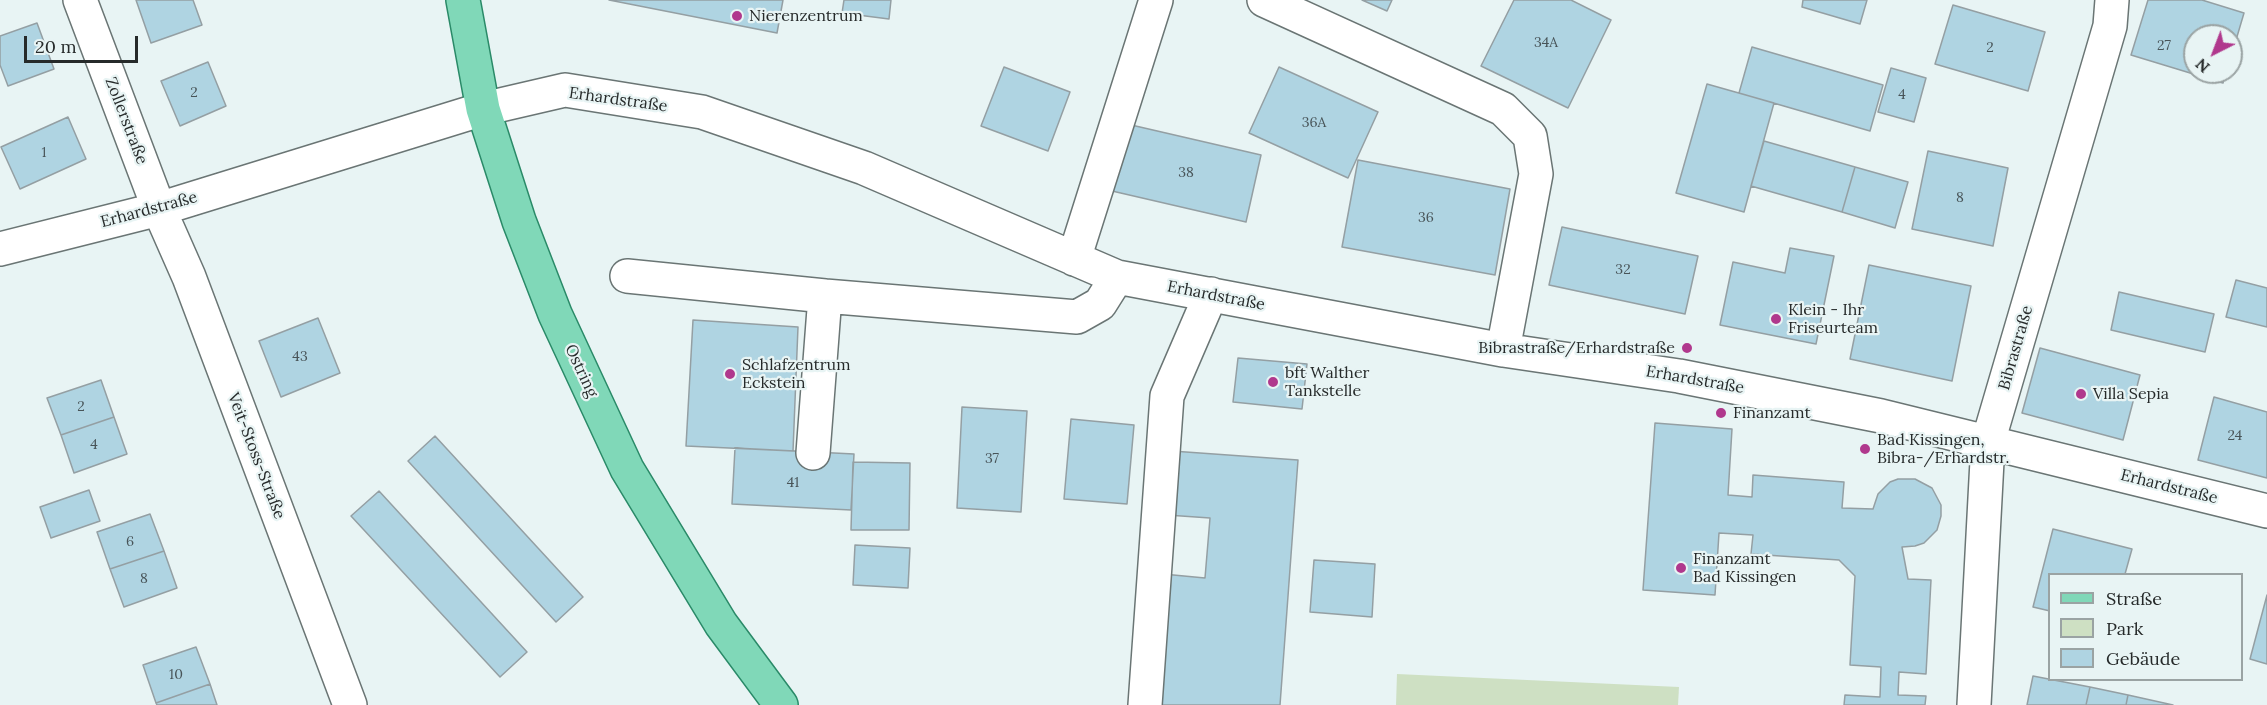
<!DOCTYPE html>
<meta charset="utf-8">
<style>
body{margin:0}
#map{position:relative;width:2267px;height:705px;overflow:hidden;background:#e8f4f4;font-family:Lora,serif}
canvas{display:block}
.legend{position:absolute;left:2048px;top:573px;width:195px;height:108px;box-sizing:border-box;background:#e8f4f4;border:2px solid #9aa3a3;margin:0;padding:8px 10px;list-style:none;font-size:18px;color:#262a2a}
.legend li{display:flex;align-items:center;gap:12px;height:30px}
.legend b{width:30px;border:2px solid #9aa3a3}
.north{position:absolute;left:2183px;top:24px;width:60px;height:60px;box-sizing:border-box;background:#e8f4f4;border:2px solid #9aa3a3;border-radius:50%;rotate:222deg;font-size:16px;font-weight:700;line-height:24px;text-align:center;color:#262a2a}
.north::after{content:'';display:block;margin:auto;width:21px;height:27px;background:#b0388d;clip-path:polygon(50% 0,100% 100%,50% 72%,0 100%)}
.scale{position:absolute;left:24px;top:36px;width:114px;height:27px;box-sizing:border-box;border:3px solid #262a2a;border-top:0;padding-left:8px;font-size:18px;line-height:21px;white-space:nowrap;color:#262a2a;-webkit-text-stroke:4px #e8f4f4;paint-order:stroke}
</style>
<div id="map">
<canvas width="2267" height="705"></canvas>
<ul class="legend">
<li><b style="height:8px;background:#80d8b8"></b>Straße</li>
<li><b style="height:16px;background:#cee0c3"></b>Park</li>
<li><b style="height:16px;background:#afd4e2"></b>Gebäude</li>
</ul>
<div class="north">N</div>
<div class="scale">20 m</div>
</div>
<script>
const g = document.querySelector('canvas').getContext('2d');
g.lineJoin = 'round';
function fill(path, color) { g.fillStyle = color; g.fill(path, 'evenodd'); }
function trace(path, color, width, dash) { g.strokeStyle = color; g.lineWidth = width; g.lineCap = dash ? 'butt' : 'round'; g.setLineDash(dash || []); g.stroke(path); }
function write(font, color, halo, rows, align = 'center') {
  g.font = font + ' Lora,serif'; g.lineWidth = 4.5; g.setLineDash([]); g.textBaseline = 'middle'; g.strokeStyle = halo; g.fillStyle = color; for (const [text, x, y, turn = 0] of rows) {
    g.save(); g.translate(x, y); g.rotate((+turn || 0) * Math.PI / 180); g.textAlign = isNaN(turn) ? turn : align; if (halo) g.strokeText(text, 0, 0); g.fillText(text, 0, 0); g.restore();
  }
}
const green = new Path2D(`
 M1397,674L1679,687L1678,705H1396Z`);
const building = new Path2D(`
 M136,0H193L202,25L151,43Z
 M609,0H783L777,33Z
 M844,0H891L889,19L842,13Z
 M1362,0H1392L1387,11Z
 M1514,0H1571L1611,20L1568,108L1481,66Z
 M1803,0H1867L1860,24L1802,7Z
 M2148,0H2202L2244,13L2231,57V36H2195V72H2226L2223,83L2131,55Z
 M1953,5L2045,32L2028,91L1935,64Z
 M37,23L54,69L8,86L0,65V36Z
 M1752,47L1883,85L1870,131L1739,93Z
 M208,62L226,106L180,126L161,81Z
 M1004,67L1070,92L1048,151L981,126Z
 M1279,67L1378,112L1348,178L1249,133Z
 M1891,68L1926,78L1914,122L1878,112Z
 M1707,84L1774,103L1744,212L1676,193Z
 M68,117L86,159L20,189L1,147Z
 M1127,124L1261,155L1246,222L1112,191Z
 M1764,141L1855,167L1842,212L1751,186Z
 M1928,151L2008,168L1993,246L1912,229Z
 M1358,160L1510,189L1495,275L1342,247Z
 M1855,167L1908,182L1895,228L1842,212Z
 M1562,227L1698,256L1685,314L1549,285Z
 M1790,248L1834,256L1816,344L1720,325L1733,262L1785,273Z
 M1869,265L1971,286L1952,381L1850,359Z
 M2236,280L2267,288V327L2226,317Z
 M2119,292L2214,314L2205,352L2111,330Z
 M318,318L340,373L281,397L259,341Z
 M693,320L798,327L793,451L686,446Z
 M2040,348L2140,375L2123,440L2022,413Z
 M1238,358L1307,364L1302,409L1233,402Z
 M101,380L114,417L61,435L47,398Z
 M2214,397L2267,412V478L2198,460Z
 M962,407L1027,411L1021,512L957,508Z
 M114,417L127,454L74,473L61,435Z
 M1071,419L1134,425L1127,504L1064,499Z
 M1655,423L1732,429L1728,495L1752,497L1753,475L1844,482L1842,508L1873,509L1878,494L1890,482L1898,479H1915L1932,488L1941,505V516L1937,530L1924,543L1915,546L1902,547L1908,579L1931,580L1926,674L1899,672L1898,695L1926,696L1925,705H1844L1845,695L1880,697L1881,667L1850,665L1855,576L1839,560L1751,554L1753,535L1719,533L1715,595L1643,590Z
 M435,436L583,597L556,622L408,461Z
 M735,448L854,454L851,510L732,504Z
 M1172,451L1298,460L1280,705H1153L1163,574L1205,578L1210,518L1167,515Z
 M853,462L910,463L909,530H851Z
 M89,490L100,521L51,538L40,507Z
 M379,491L527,652L500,677L351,516Z
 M150,514L164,551L110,569L97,532Z
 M2053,529L2132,549L2125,574H2050V611L2033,607Z
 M855,545L910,548L908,588L853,585Z
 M164,551L177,588L124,607L110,569Z
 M1314,560L1375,564L1372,617L1310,612Z
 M2267,595V664L2250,659Z
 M196,647L210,684L156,703L143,665Z
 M2033,676L2090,687L2086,705H2027Z
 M210,684L217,705H157L156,703Z
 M2090,687L2128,695L2126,705H2086Z
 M2128,695L2173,705H2126Z`);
const minor = new Path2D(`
 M80,0L159,209L189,277L350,705
 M1264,0L1503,109L1530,136L1536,174L1503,350
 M0,249L159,209L483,109L565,90L702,112L864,168L1117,277L1503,350L1679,376L1881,416L2267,511
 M1074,259L1156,0
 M627,276L825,296
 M813,453L825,296L1077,317L1100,304L1117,277
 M1145,705L1167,396L1211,294
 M1974,705L1988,442L2110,26L2112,0`);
const major = new Path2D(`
 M463,0L483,109L519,221L555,314L627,469L721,624L781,705`);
const markers = [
 [737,16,6,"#b0388d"],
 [1776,319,6,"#b0388d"],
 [1687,348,6,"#b0388d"],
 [730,374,6,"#b0388d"],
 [1273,382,6,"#b0388d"],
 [2081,394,6,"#b0388d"],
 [1721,413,6,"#b0388d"],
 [1865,449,6,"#b0388d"],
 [1681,568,6,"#b0388d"]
];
const numberNames = [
 ["34A",1546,43],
 ["27",2164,46],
 ["2",1990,48],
 ["2",194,93],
 ["4",1902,95],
 ["36A",1314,123],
 ["1",44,153],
 ["38",1186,173],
 ["8",1960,198],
 ["36",1426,218],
 ["32",1623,270],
 ["43",300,357],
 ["2",81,407],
 ["24",2235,436],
 ["4",94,445],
 ["37",992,459],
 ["41",793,483],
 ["6",130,542],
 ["8",144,579],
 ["10",176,675]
];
const poiNames = [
 ["Nierenzentrum",749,16],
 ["Klein - Ihr",1788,310],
 ["Friseurteam",1788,328],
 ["Bibrastraße/Erhardstraße",1675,348,"right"],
 ["Schlafzentrum",742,365],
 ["Eckstein",742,383],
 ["bft Walther",1285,373],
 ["Tankstelle",1285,391],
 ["Villa Sepia",2093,394],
 ["Finanzamt",1733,413],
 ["Bad Kissingen,",1877,440],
 ["Bibra-/Erhardstr.",1877,458],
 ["Finanzamt",1693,559],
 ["Bad Kissingen",1693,577]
];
const streetNames = [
 ["Erhardstraße",618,100,8],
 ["Zollerstraße",126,121,69],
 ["Erhardstraße",149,210,-15],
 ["Erhardstraße",1216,296,11],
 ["Bibrastraße",2016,348,-74],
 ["Ostring",581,371,65],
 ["Erhardstraße",1695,380,10],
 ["Veit-Stoss-Straße",256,456,69],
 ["Erhardstraße",2169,487,14]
];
fill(green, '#cee0c3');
fill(building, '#afd4e2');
trace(building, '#949fa3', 1.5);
trace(minor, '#6a7574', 36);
trace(major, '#2a8a68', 36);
trace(minor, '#fff', 33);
trace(major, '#80d8b8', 33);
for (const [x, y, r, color] of markers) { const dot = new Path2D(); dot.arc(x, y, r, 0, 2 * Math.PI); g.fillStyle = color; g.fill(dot); trace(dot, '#e8f4f4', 2); }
write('14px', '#485458', null, numberNames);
write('16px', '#262a2a', '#e8f4f4', poiNames, 'left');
write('16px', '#262a2a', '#e8f4f4', streetNames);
</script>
